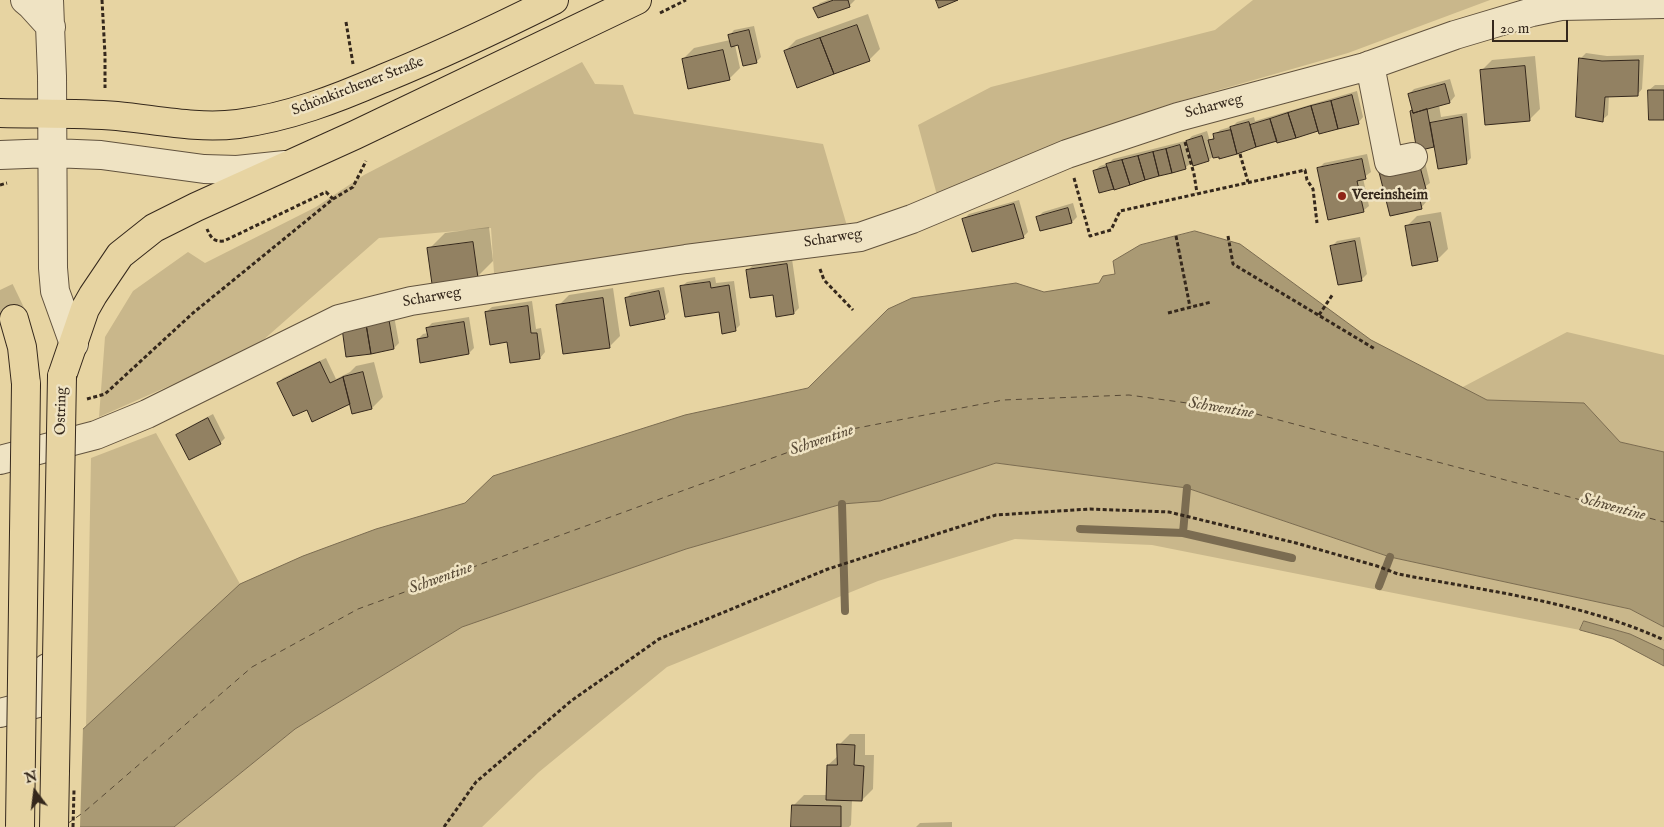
<!DOCTYPE html>
<meta charset="utf-8">
<style>
body{margin:0}
#map{position:relative;width:1664px;height:827px;overflow:hidden;background:#e7d4a2;font-family:"IM FELL English",serif}
canvas{display:block}
.north{position:absolute;left:10px;top:767px;width:50px;height:50px;-webkit-text-stroke:4px #efe3c3;paint-order:stroke;rotate:345deg;font-size:14px;font-weight:700;line-height:20px;text-align:center;color:#35281c}
.north::after{content:'';display:block;margin:auto;width:18px;height:22px;background:#35281c;clip-path:polygon(50% 0,100% 100%,50% 72%,0 100%)}
.scale{position:absolute;left:1492px;top:20px;width:76px;height:22px;box-sizing:border-box;border:2px solid #35281c;border-top:0;padding-left:6px;font-size:15px;line-height:18px;white-space:nowrap;color:#35281c;-webkit-text-stroke:4px #efe3c3;paint-order:stroke}
</style>
<div id="map">
<canvas width="1664" height="827"></canvas>
<div class="north">N</div>
<div class="scale">20 m</div>
</div>
<script>
const g = document.querySelector('canvas').getContext('2d');
g.lineJoin = 'round';
function fill(path, color) { g.fillStyle = color; g.fill(path, 'evenodd'); }
function trace(path, color, width, dash) { g.strokeStyle = color; g.lineWidth = width; g.lineCap = dash ? 'butt' : 'round'; g.setLineDash(dash || []); g.stroke(path); }
function write(font, color, halo, rows, align = 'center') {
  g.font = font + ' "IM FELL English",serif'; g.lineWidth = 5; g.setLineDash([]); g.textBaseline = 'middle'; g.strokeStyle = halo; g.fillStyle = color; for (const [text, x, y, turn = 0] of rows) {
    g.save(); g.translate(x, y); g.rotate((+turn || 0) * Math.PI / 180); g.textAlign = isNaN(turn) ? turn : align; if (halo) g.strokeText(text, 0, 0); g.fillText(text, 0, 0); g.restore();
  }
}
const green = new Path2D(`
 M1253,0H1490L1348,53L1170,104L1052,146L937,195L918,125L991,87L1215,30Z
 M582,62L595,84L623,85L634,114L823,144L847,226L494,273L491,228L379,238L253,349L99,417L105,337L133,291L188,252L205,263L316,207L364,175Z
 M1567,332L1664,355V452L1620,442L1584,403L1487,400L1461,388Z
 M156,433L240,584L86,727L91,458Z
 M996,463L1187,488L1390,557L1630,609L1664,627V650L1630,634L1584,621L1580,630L1152,545L1015,539L878,581L667,667L539,772L482,827H174L295,729L462,627L686,549L842,504L880,501Z`);
const water = new Path2D(`
 M1195,231L1240,244L1371,340L1487,400L1584,403L1620,442L1664,452V627L1630,609L1390,557L1187,488L996,463L880,501L842,504L686,549L462,627L295,729L174,827H0V783L68,743L240,584L303,556L376,529L465,503L493,476L685,415L808,388L888,309L912,298L1016,283L1044,292L1099,283L1103,276L1115,274L1113,261L1140,245Z
 M1584,621L1630,634L1664,650V666L1613,639L1580,630Z`);
const pier = new Path2D(`
 M83,727L80,827H0V780L67,741Z`);
const shadow = new Path2D(`
 M828,0H855L850,5L818,17L815,8L820,3Z
 M868,14L880,49L869,60L785,51L796,40Z
 M754,26L761,57L756,62L739,44L735,45L740,68L729,79L683,59L694,48L730,40L729,36L734,30Z
 M1586,53L1607,56L1644,55L1642,89L1637,95H1609L1608,115L1602,120L1581,58Z
 M1535,56L1540,109L1529,120L1481,71L1492,60Z
 M1450,79L1455,96L1450,102L1439,105L1441,117L1467,113L1471,158L1466,163L1435,145L1433,146L1411,111L1413,109L1409,94L1414,89Z
 M1655,85H1664V119L1649,90Z
 M1357,91L1363,117L1358,123L1319,130L1278,142L1277,140L1220,157L1214,155L1209,160L1188,143L1186,144L1191,163L1185,168L1094,171L1100,166L1109,163L1113,159L1185,141V143L1192,136L1207,131L1210,141L1220,130L1233,126L1237,122L1254,117L1255,121Z
 M1367,154L1371,172L1363,178L1369,206L1363,211L1319,168L1324,163Z
 M1424,158L1430,183L1423,188L1426,202L1421,208L1391,215Z
 M1019,200L1028,232L1023,237L964,219L969,214Z
 M1073,203L1077,217L1072,222L1041,230L1038,217L1043,212Z
 M1441,212L1448,249L1437,260L1406,227L1417,216Z
 M489,227L493,261L477,277L429,249L445,233Z
 M1360,237L1367,274L1362,279L1339,284L1332,246L1337,241Z
 M792,259L799,308L794,313L747,271L753,265Z
 M715,277L716,283L734,281L740,325L735,330L720,310L681,287L687,282Z
 M664,287L669,312L664,317L626,299L631,293Z
 M613,288L620,336L609,347L558,306L569,295Z
 M532,301L536,329L541,328L545,352L540,358L511,362L508,341L486,312L492,307Z
 M394,316L399,343L394,348L348,356Z
 M469,317L474,348L469,353L418,339L423,334L428,333L427,328L432,323Z
 M326,358L336,379L350,372L356,366L374,362L383,397L372,408L351,401L307,408L278,383L283,378Z
 M213,414L225,438L220,443L177,435L183,430Z
 M850,734H865V755H874L873,789L862,800H852L851,825L849,827H792L793,806L804,795H827L828,765L838,756L839,745Z
 M952,822V827H916L920,823Z`);
const stream = new Path2D(`
 M842,504L845,611
 M1080,529L1183,533L1292,558
 M1183,533L1187,488
 M1379,586L1390,557`);
const ferry = new Path2D(`
 M67,824L84,812L252,667L358,609L852,429L1003,400L1129,395L1245,411L1664,522`);
const building = new Path2D(`
 M834,0H848L850,7L818,18L813,8Z
 M936,0H958L939,8Z
 M857,25L870,61L834,74L820,38Z
 M749,30L757,63L743,66L738,45L731,47L728,35Z
 M820,38L834,74L797,88L784,51Z
 M723,50L730,80L688,89L682,59Z
 M1579,58L1602,61L1639,60L1638,96L1605,97L1603,122L1576,117Z
 M1525,66L1530,121L1485,125L1480,70Z
 M1445,84L1450,103L1413,113L1408,94Z
 M1648,90H1664V120H1649Z
 M1352,95L1359,124L1338,129L1331,101Z
 M1331,101L1338,129L1319,134L1311,106Z
 M1311,106L1318,131L1296,138L1288,113Z
 M1427,109L1434,147L1417,151L1410,111L1412,110L1413,113Z
 M1288,113L1296,138L1277,143L1270,119Z
 M1462,117L1467,164L1438,169L1430,123Z
 M1270,119L1277,141L1256,147L1250,125Z
 M1249,122L1256,147L1237,154L1230,127Z
 M1231,130L1237,154L1219,159V157L1213,158L1208,140L1214,139L1213,134Z
 M1202,136L1209,161L1193,166L1186,141Z
 M1180,145L1186,169L1172,173L1166,149Z
 M1166,149L1172,173L1159,176L1153,152Z
 M1153,152L1159,176L1145,180L1138,156Z
 M1138,156L1145,180L1130,185L1122,160Z
 M1362,159L1366,179L1357,181L1364,212L1328,220L1317,168Z
 M1122,160L1130,185L1114,190L1106,164Z
 M1419,163L1426,189L1418,191L1422,209L1390,216L1379,172Z
 M1107,167L1114,189L1099,193L1093,171Z
 M1014,204L1024,238L972,252L962,219Z
 M1068,208L1072,223L1040,231L1036,217Z
 M1430,222L1438,261L1412,266L1405,226Z
 M1355,241L1362,281L1338,285L1330,246Z
 M473,242L478,278L432,284L427,248Z
 M787,264L794,314L776,317L773,295L750,298L746,270Z
 M710,282L711,288L729,285L736,331L722,334L719,312L685,317L680,286Z
 M659,291L665,319L630,326L625,298Z
 M603,298L610,348L563,354L556,305Z
 M528,306L531,333H537L540,359L510,363L507,342L490,345L485,312Z
 M389,320L394,349L371,354L366,324Z
 M464,322L469,354L420,363L417,339L428,337L426,328Z
 M366,324L371,354L346,357L342,328Z
 M320,362L330,383L343,377L350,404L312,422L307,410L293,416L277,383Z
 M363,372L372,409L352,414L343,377Z
 M208,418L221,444L189,460L176,435Z
 M837,744L855,745L854,765L864,766L862,801L826,800L827,765H837Z
 M792,805L841,806V827H791Z`);
const highwayTunnel = new Path2D(`
 M0,290L14,319`);
const path = new Path2D(`
 M102,0L105,55V88
 M660,13L686,0
 M346,22L353,64
 M1185,142L1194,174L1197,193
 M1240,154L1248,182
 M1074,178L1090,236L1111,230L1120,211L1305,170L1307,180L1313,189L1317,223
 M0,185L7,183
 M333,199L353,187L366,161
 M1176,236L1190,307
 M1228,236L1233,264L1375,349
 M820,269L824,280L853,310
 M1168,313L1211,302
 M1319,315L1333,294
 M87,399L105,394L193,313L333,199L326,192L224,241C214,242 211,238 207,229
 M444,827L476,782L571,701L659,639L828,569L996,515L1090,509L1169,512L1296,543L1377,566L1398,574C1487,591 1581,602 1664,640`);
const minor = new Path2D(`
 M25,0L31,5L51,27
 M49,0L52,76L53,268L55,291L74,344
 M1370,65L1389,162L1413,157
 M0,155L52,153L101,155L204,169L237,170L285,165
 M0,460L96,435L147,414L339,319L411,301L686,259L860,237L912,219L1067,154L1178,117L1365,67L1455,35L1532,12L1561,6L1664,4
 M0,713L46,701L47,668`);
const major = new Path2D(`
 M0,113C39,114 79,113 117,116C158,120 197,129 238,124C289,117 336,99 382,79C441,55 498,28 554,0
 M62,376L85,309L93,295L120,255L154,228L196,207L355,135L637,0`);
const highway = new Path2D(`
 M14,319L22,347L26,384
 M54,827L55,771`);
const pathBridge = new Path2D(`
 M73,827L74,790`);
const highwayBridge = new Path2D(`
 M55,771L62,376
 M20,827L26,384`);
const markers = [
 [1342,196,5,"#8f2418"]
];
const streetNames = [
 ["Schönkirchener Straße",358,87,-21],
 ["Scharweg",1214,107,-15],
 ["Scharweg",833,239,-9],
 ["Scharweg",432,298,-10],
 ["Ostring",62,411,-89]
];
const poiNames = [
 ["Vereinsheim",1352,196]
];
const waterNames = [
 ["Schwentine",1221,409,9],
 ["Schwentine",822,441,-19],
 ["Schwentine",1613,508,15],
 ["Schwentine",441,579,-20]
];
fill(green, '#c9b78b');
fill(water, '#aa9a74');
trace(water, '#7b6c51', 1);
fill(pier, '#e7d4a2');
fill(shadow, '#0003');
trace(stream, '#7b6c51', 8);
trace(ferry, '#584a36', 1, [6, 5]);
fill(building, '#928162');
trace(building, '#35281c', 1);
trace(highwayTunnel, '#c3b287', 28, [28, 14]);
trace(minor, '#62533e', 30);
trace(major, '#35281c', 30);
trace(highway, '#35281c', 30);
trace(path, '#35281c', 3, [4, 2.5]);
trace(minor, '#efe3c3', 28);
trace(major, '#e7d4a2', 28);
trace(highway, '#e7d4a2', 28);
trace(highwayBridge, '#35281c', 30, []);
trace(pathBridge, '#35281c', 3, [4, 2.5]);
trace(highwayBridge, '#e7d4a2', 28);
for (const [x, y, r, color] of markers) { const dot = new Path2D(); dot.arc(x, y, r, 0, 2 * Math.PI); g.fillStyle = color; g.fill(dot); trace(dot, '#efe3c3', 2); }
write('15px', '#35281c', '#efe3c3', streetNames);
write('bold 15px', '#35281c', '#efe3c3', poiNames, 'left');
write('italic 16px', '#584a36', '#efe3c3', waterNames);
</script>
